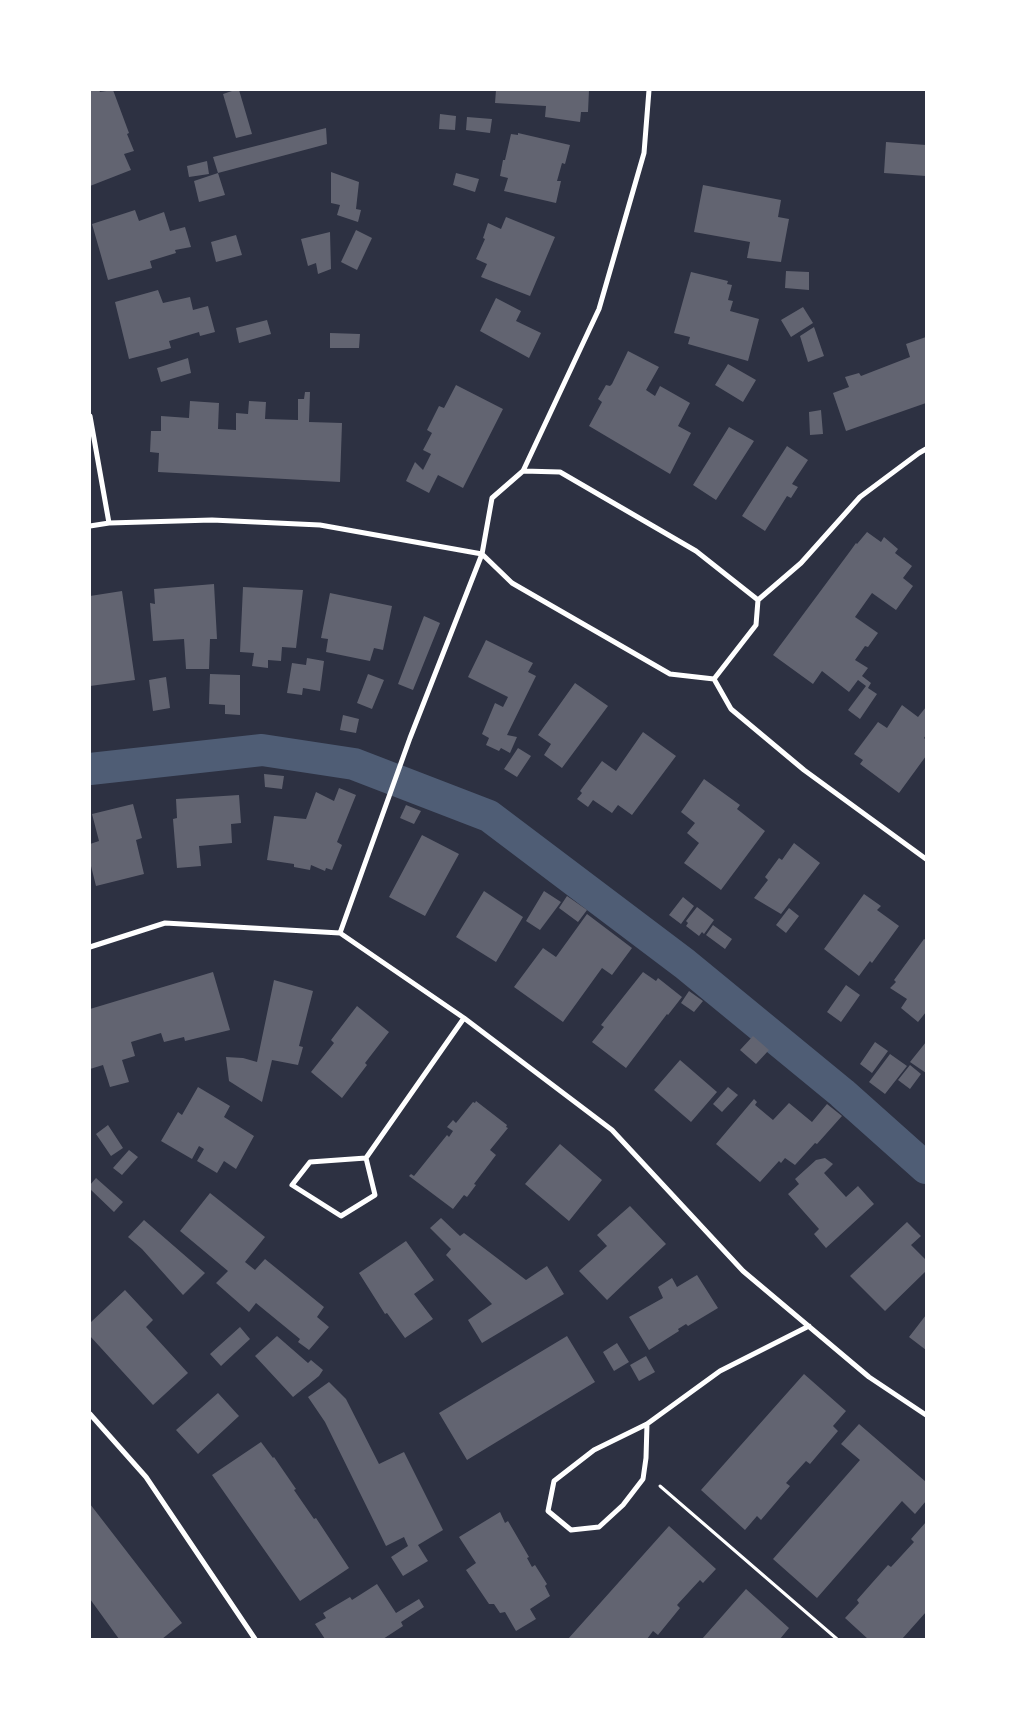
<!DOCTYPE html>
<style>
body{margin:0}
#map{position:relative;width:1016px;height:1729px;overflow:hidden;background:#2d3142;font-family:"Noto Serif",serif}
canvas{display:block}
.frame{position:absolute;inset:0;border:91px solid #fff;pointer-events:none}
</style>
<div id="map">
<canvas width="1016" height="1729"></canvas>
<div class="frame"></div>
</div>
<script>
const g = document.querySelector('canvas').getContext('2d');
g.lineJoin = 'round';
function trace(path, color, width, dash) { g.strokeStyle = color; g.lineWidth = width; g.lineCap = dash ? 'butt' : 'round'; g.setLineDash(dash || []); g.stroke(path); }
function fill(path, color) { g.fillStyle = color; g.fill(path, 'evenodd'); }
const canal = new Path2D(`
 M90,769L262,750L354,764L489,816L685,964L842,1093L926,1168`);
const building = new Path2D(`
 M90,90H99L100,92L113,90L129,133L127,134L134,151L124,154L131,170L90,186Z
 M235,90H239L252,134L236,138L223,94Z
 M496,90H589L588,112H581L580,122L545,117L546,106L495,103Z
 M440,114L456,116L455,130L439,129Z
 M467,117L492,119L490,133L466,130Z
 M326,128L327,144L218,173L213,157Z
 M518,133L570,145L565,164L562,163L557,181H561L556,203L504,191L508,178L500,176L503,160H505L511,134L518,135Z
 M886,142L926,145V176L884,173Z
 M207,161L209,174L189,177L187,166Z
 M331,172L359,182L356,209L361,210L358,222L337,215L340,205L331,203Z
 M218,173L225,195L199,202L194,181Z
 M456,173L479,179L475,192L453,185Z
 M703,185L781,200L778,217L789,219L781,262L747,258L750,242L694,232Z
 M135,210L139,221L164,212L170,231L185,227L191,247L175,250L176,253L150,261L152,268L108,280L92,224Z
 M506,217L555,237L530,296L481,277L487,264L476,259L485,239L483,238L488,223L501,229Z
 M356,230L372,238L357,270L341,262Z
 M330,232L331,269L318,274L316,263L308,266L301,239Z
 M236,235L242,255L216,262L211,242Z
 M786,271L809,272V290L785,288Z
 M691,272L728,281L727,284L732,285L728,300L733,301L730,311L759,319L748,361L688,344L690,337L674,333Z
 M158,290L163,303L190,297L193,310L208,306L215,332L200,336L199,332L169,341L171,348L129,359L115,302Z
 M496,298L521,311L516,321L541,333L529,358L480,331Z
 M803,307L813,323L791,337L781,320Z
 M267,320L271,334L239,343L236,328Z
 M814,327L824,356L808,362L800,336Z
 M330,333L360,334L359,348H330Z
 M926,337V403L846,431L833,393L849,387L845,377L859,373L861,376L910,357L906,344Z
 M628,351L659,367L646,390L655,396L660,386L690,403L678,426L691,433L670,474L589,426L602,402L598,399L606,385L610,386L612,384Z
 M188,358L191,373L161,382L157,368Z
 M728,364L756,380L743,402L715,385Z
 M456,385L503,409L463,488L438,475L429,493L406,481L415,462L423,470L431,454L423,450L432,433L427,430L439,406L444,408Z
 M305,392H310L309,422L342,423L340,482L158,472L159,453L150,452L151,431H161V416L189,418L190,401L219,403L218,429L236,430V413L248,414L249,401L266,402L265,419L298,420V399H304Z
 M821,410L823,434L810,435L809,412Z
 M729,427L754,441L716,500L693,485Z
 M787,446L808,460L792,484L798,487L791,498L787,496L765,531L742,516Z
 M867,532L881,542L884,537L898,549L895,553L912,566L903,578L913,586L896,610L872,593L855,617L878,633L868,647L865,646L855,660L868,668L862,676L871,683L868,688L877,694L860,719L848,710L866,686L858,680L849,692L822,671L813,684L773,655L851,550L856,543L857,544Z
 M214,584L217,639H210L209,669H186L184,639L153,641L150,603L155,604L154,589Z
 M243,587L303,590L296,648L282,647L281,661L268,660V668L252,666L254,653L240,652Z
 M122,591L135,680L90,686V596Z
 M330,593L392,606L383,650L374,648L370,661L326,652L328,639L321,638Z
 M424,616L440,623L413,690L398,684Z
 M486,640L533,663L528,672L536,676L507,735L517,737L510,753L501,748L499,751L486,745L489,738L482,734L495,703L503,707L508,697L468,677Z
 M307,658L324,661L320,691L303,688L302,695L287,693L292,663L306,665Z
 M210,674L240,675V715L225,714V705L209,704Z
 M368,674L384,680L372,709L357,703Z
 M166,677L170,708L153,711L149,680Z
 M575,683L608,706L562,768L544,755L551,744L538,735Z
 M902,705L918,717L926,707V735L924,738L926,740V756L899,793L860,764L863,760L854,754L878,722L887,728Z
 M343,715L359,719L356,733L340,730Z
 M643,732L676,756L632,815L618,805L612,813L593,800L588,807L577,799L582,793L580,791L602,761L616,771Z
 M518,748L531,756L517,777L504,769Z
 M264,774L284,776L282,789L265,787Z
 M704,779L740,805L737,809L765,831L721,890L684,863L699,843L687,833L695,823L681,812Z
 M339,788L356,795L337,842L342,845L332,870L326,868L325,871L311,865L310,870L294,867V864L267,860L274,816L306,819L316,792L334,801Z
 M239,795L241,823L231,824L232,843L199,846L201,866L177,868L173,819L177,818L176,799Z
 M133,804L142,838L136,840L144,874L96,886L90,862V844L99,841L92,814Z
 M406,805L421,811L414,824L400,818Z
 M422,835L459,854L425,916L389,897Z
 M794,843L820,863L781,914L754,898L768,880L765,877L779,858L782,860Z
 M484,891L523,917L496,962L456,937Z
 M544,891L561,902L540,930L526,921Z
 M864,894L881,906L877,910L899,926L872,963L870,961L859,976L824,949Z
 M567,896L587,910L578,922L559,908Z
 M683,897L694,906L681,924L669,915Z
 M697,907L714,920L704,934L702,932L699,936L686,926L688,923L686,921Z
 M789,908L799,916L786,933L776,925Z
 M587,914L632,948L612,975L602,968L563,1022L514,987L543,948L556,957Z
 M713,925L732,939L725,949L706,935Z
 M924,939L926,940V1012L918,1022L901,1008L907,999L890,988L896,982L894,980Z
 M213,972L230,1030L185,1041L184,1037L164,1042L161,1033L131,1042L135,1056L122,1060L129,1082L110,1087L103,1065L90,1069V1009Z
 M643,972L656,981L658,978L682,997L668,1015L667,1014L626,1068L592,1042L604,1027L601,1025Z
 M274,980L313,991L299,1046L303,1047L298,1065L272,1060L262,1102L229,1081L226,1057L243,1058L257,1062Z
 M846,985L860,995L841,1022L827,1012Z
 M689,991L703,1001L694,1012L681,1003Z
 M357,1006L389,1032L365,1063L367,1065L342,1098L311,1072L334,1043L331,1040Z
 M753,1036L769,1050L756,1064L740,1050Z
 M875,1042L888,1051L872,1073L860,1064Z
 M926,1042V1073L910,1062Z
 M890,1054L907,1066L885,1094L869,1082Z
 M680,1060L717,1092L691,1122L654,1090Z
 M910,1065L921,1074L910,1089L898,1080Z
 M198,1087L230,1106L224,1117L254,1136L236,1169L224,1161L217,1173L197,1161L204,1149L199,1146L192,1159L161,1141L178,1112L182,1115Z
 M728,1087L738,1095L722,1112L713,1104Z
 M754,1099L757,1102L755,1105L773,1120L789,1103L812,1122L827,1104L842,1116L817,1144L815,1143L795,1165L785,1158L781,1163L779,1161L760,1182L716,1144Z
 M476,1101L507,1125L506,1127L508,1128L490,1150L496,1155L474,1184L476,1185L467,1197L464,1195L453,1209L409,1176L411,1174L414,1176L447,1135L449,1137L453,1131L447,1127L453,1120L456,1123L473,1102L475,1103Z
 M108,1125L123,1148L111,1156L96,1134Z
 M560,1144L602,1180L569,1221L525,1184Z
 M129,1150L138,1157L122,1175L113,1168Z
 M825,1158L833,1164L824,1173L846,1197L858,1186L874,1204L826,1248L814,1234L819,1229L788,1194L799,1184L795,1179L816,1160Z
 M96,1178L123,1202L114,1212L90,1189V1185Z
 M210,1193L265,1237L245,1262L255,1270L265,1259L324,1307L317,1317L329,1327L309,1350L298,1342L300,1339L256,1303L249,1312L216,1283L228,1271L180,1231Z
 M630,1206L666,1244L607,1300L579,1271L607,1246L597,1235Z
 M441,1218L460,1236L464,1233L526,1280L547,1266L564,1294L482,1343L468,1320L492,1304L446,1255L451,1249L430,1228Z
 M144,1220L205,1273L183,1295L142,1249L128,1237Z
 M907,1222L921,1236L911,1245L926,1260V1271L885,1311L850,1276Z
 M406,1241L434,1280L414,1294L433,1319L405,1338L387,1313L385,1314L359,1273Z
 M697,1275L718,1308L688,1326L686,1324L678,1329L679,1331L649,1350L629,1317L663,1298L658,1287L672,1278L677,1287Z
 M125,1290L153,1320L146,1327L188,1373L153,1405L90,1336V1323Z
 M926,1315V1350L909,1337Z
 M240,1327L250,1339L221,1366L210,1354Z
 M277,1336L308,1363L311,1360L323,1370L319,1376L293,1397L255,1356Z
 M567,1336L595,1382L467,1460L439,1413Z
 M617,1343L629,1362L614,1371L603,1352Z
 M646,1356L655,1372L639,1381L630,1365Z
 M804,1374L846,1411L833,1426L838,1431L810,1464L806,1461L786,1483L790,1486L761,1520L757,1516L745,1530L701,1490Z
 M329,1382L346,1399L379,1464L404,1452L443,1530L418,1545L428,1561L403,1576L391,1557L408,1546L404,1537L386,1546L325,1422L308,1397Z
 M218,1393L239,1416L198,1454L176,1430Z
 M859,1424L926,1482V1501L915,1514L902,1501L817,1598L773,1559L860,1460L841,1444Z
 M261,1442L273,1458L274,1457L296,1489L294,1490L314,1519L316,1518L349,1568L300,1601L212,1475Z
 M90,1504L182,1623L162,1639H119L90,1599Z
 M500,1512L505,1523L508,1521L529,1557L527,1558L532,1567L535,1565L547,1584L545,1586L550,1596L530,1609L536,1619L516,1631L505,1612L500,1613L494,1604H489L466,1570L476,1563L459,1537Z
 M926,1522V1612L902,1639H868L845,1618L859,1603L857,1600L872,1583L888,1565L891,1567L914,1542L911,1539Z
 M669,1526L716,1569L703,1583L700,1580L677,1605L680,1608L658,1635L653,1631L647,1639H568Z
 M377,1584L396,1613L419,1599L424,1607L401,1622L403,1626L383,1639H325L315,1624L326,1618L323,1613L350,1597L352,1600Z
 M746,1589L789,1628L780,1639H702Z`);
const path = new Path2D(`
 M660,1486L837,1639`);
const minor = new Path2D(`
 M90,416L109,523
 M523,471L560,472L696,551L758,600
 M90,526L109,523L212,520L320,525L482,554
 M482,554L512,583L670,674L714,679
 M758,600L801,563L860,497L919,453L926,449
 M714,679L731,709L804,770L926,859
 M714,679L756,625L758,600
 M340,933L410,738L482,554L492,498L523,471L599,309L644,153L649,90
 M90,947L165,923L340,933L464,1018L612,1130L743,1271L869,1377L926,1415
 M366,1158L375,1195L341,1216L292,1185L310,1162L366,1158L464,1018
 M90,1414L146,1477L255,1639
 M647,1424L646,1458L643,1479L623,1505L599,1527L571,1530L548,1511L554,1481L594,1450L647,1424L720,1371L809,1326`);
trace(canal, '#4f5d75', 32);
fill(building, '#626471');
trace(path, '#fff', 3);
trace(minor, '#fff', 5);
</script>
